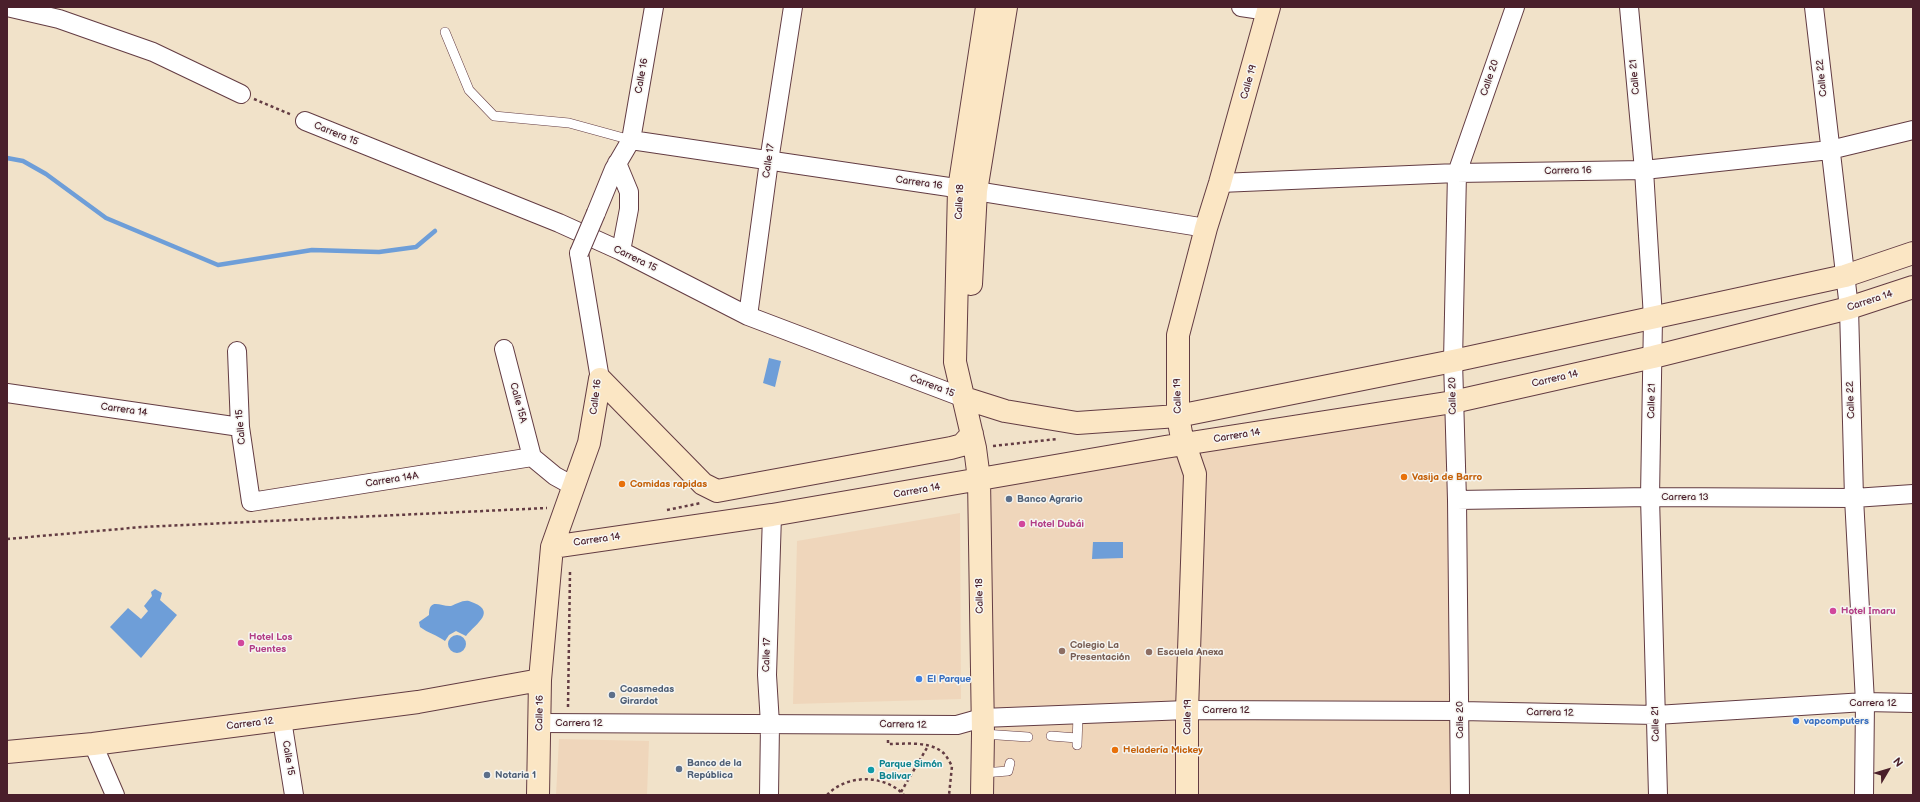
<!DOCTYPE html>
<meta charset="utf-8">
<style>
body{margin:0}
#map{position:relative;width:1920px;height:802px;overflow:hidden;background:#f1e2c9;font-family:"Balsamiq Sans",sans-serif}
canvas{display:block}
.frame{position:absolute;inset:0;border:8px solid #4a1f2b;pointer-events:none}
.north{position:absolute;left:1868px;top:750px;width:40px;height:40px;-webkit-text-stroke:3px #f6f6f2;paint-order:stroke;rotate:52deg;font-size:11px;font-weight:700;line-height:16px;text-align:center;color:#4a1f2b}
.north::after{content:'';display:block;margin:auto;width:14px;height:18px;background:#4a1f2b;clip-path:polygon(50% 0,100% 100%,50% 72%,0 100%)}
</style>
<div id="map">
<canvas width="1920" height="802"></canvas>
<div class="frame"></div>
<div class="north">N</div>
</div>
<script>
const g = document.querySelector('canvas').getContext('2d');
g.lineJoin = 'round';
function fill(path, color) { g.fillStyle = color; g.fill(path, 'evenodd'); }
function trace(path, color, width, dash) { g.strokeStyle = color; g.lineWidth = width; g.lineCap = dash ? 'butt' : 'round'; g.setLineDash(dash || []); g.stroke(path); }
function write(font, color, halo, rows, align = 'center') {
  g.font = font + ' "Balsamiq Sans",sans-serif'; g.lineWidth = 3; g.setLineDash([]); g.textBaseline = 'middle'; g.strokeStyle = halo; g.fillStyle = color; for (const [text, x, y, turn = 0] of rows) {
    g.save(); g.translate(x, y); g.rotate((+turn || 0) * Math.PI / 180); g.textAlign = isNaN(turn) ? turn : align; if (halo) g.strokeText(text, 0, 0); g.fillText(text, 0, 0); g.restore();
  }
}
const built = new Path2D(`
 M1453,402L1460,795H983L980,481Z
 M960,513L961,699L793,704L797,541Z
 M559,739L649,741L647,795H556Z`);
const water = new Path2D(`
 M769,358L781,361L775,387L763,383Z
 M1093,542H1123V558L1092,559Z
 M155,589L162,593L160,600L177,615L141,658L110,627L128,608L141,619L148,611L144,606L152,596L151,592Z
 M469,601C499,611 476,623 466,636L456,631L449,635L445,641C437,635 428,633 420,627L419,622L429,615C429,597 441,607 451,606C457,604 462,600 469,601Z
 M448 644a9 9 0 1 1 18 0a9 9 0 1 1-18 0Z`);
const stream = new Path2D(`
 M7,158L23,161L46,174L106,218L218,265L312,250L379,252L416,247L435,231`);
const path = new Path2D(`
 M254,99L292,115
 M993,446L1057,439
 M667,510L701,503
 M7,539L142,527L547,508
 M568,707L570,572
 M888,740V744C904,744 927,741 941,751C946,754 949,761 952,766L949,795
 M901,792L928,746
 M827,795C847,774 884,774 904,795`);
const lane = new Path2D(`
 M445,32L469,90L494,116L569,123L631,140
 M983,734L1028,737
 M1051,736L1077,738
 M1077,745L1078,715
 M983,773L1008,771L1010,763`);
const street = new Path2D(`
 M7,7L59,19L153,52L241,94
 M1241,7L1268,11
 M1629,7L1644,170L1653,318L1650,497L1658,795
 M1814,7L1849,308L1854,498L1865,702L1864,795
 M305,121L559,223L621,251L748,316L964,398
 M631,140L976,191L1206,228
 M617,163L629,192V209L621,251
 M1220,183L1457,173L1644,170L1830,150L1913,130
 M596,213L614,169L631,140L654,7
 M579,253L600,379
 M748,316L769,161L793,7
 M504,349L532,457
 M237,351L240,427L251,502L532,457
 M7,393L240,427
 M532,457L555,476L575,487
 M1457,500L1650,497L1854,498L1913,494
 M282,720L294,795
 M540,723L957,725L982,718L1187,710L1461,711L1656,715L1865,702L1913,703
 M93,744L115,795
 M769,795L770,724L767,675L772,515
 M1460,795L1457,500L1453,361L1457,173L1515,7`);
const secondary = new Path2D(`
 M971,284L976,191L1006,7
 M600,379L703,484L717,491L951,448L962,445L972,434
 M964,398L1005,411L1077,423L1178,416L1453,361L1845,276L1913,253
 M552,547L772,515L1165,447L1453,402L1653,357L1849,308L1913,287
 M7,752L93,744L418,702L540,680
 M538,795L540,680L552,547L589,443L600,379
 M982,795L983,734L979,479L975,448L955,362L959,189L987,7
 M1187,795V710L1195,474L1181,433L1178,416V335L1206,228L1220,183L1269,7`);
const streetBridge = new Path2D(`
 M579,253L596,213`);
const markers = [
 [1404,477,4,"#e8710a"],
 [622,484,4,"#e8710a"],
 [1009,499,4,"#5c6f8a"],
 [1022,524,4,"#d1479c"],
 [1833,611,4,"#d1479c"],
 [241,643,4,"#d1479c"],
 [1062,651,4,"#8d6e63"],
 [1149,652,4,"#8d6e63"],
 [919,679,4,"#3f7fe0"],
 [612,695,4,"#5c6f8a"],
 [1796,721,4,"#3f7fe0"],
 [1115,750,4,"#e8710a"],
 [679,769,4,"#5c6f8a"],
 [871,770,4,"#0f9aa8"],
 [487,775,4,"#5c6f8a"]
];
const streetNames = [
 ["Calle 16",642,76,-80],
 ["Calle 21",1635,77,-95],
 ["Calle 20",1490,78,-71],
 ["Calle 22",1822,78,-96],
 ["Calle 19",1249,82,-74],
 ["Carrera 15",336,134,22],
 ["Calle 17",769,161,-82],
 ["Carrera 16",1568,171,-1],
 ["Carrera 16",919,183,8],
 ["Calle 18",960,202,-87],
 ["Carrera 15",635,259,26],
 ["Carrera 14",1870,301,-18],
 ["Carrera 14",1555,379,-13],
 ["Carrera 15",932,386,21],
 ["Calle 19",1178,396,-91],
 ["Calle 20",1453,396,-91],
 ["Calle 16",596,397,-83],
 ["Calle 22",1851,400,-92],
 ["Calle 21",1652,401,-89],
 ["Calle 15A",518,403,75],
 ["Carrera 14",124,410,8],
 ["Calle 15",241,427,-95],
 ["Carrera 14",1237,436,-9],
 ["Carrera 14A",392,480,-9],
 ["Carrera 14",917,491,-10],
 ["Carrera 13",1685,497],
 ["Carrera 14",597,540,-8],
 ["Calle 18",980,596,-91],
 ["Calle 17",767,655,-88],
 ["Carrera 12",1873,703],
 ["Carrera 12",1226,710],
 ["Calle 16",540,713,-89],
 ["Carrera 12",1550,713,1],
 ["Calle 19",1188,717,-89],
 ["Calle 20",1460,720,-90],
 ["Carrera 12",579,723],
 ["Carrera 12",250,724,-7],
 ["Calle 21",1656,724,-91],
 ["Carrera 12",903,725,1],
 ["Calle 15",288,758,81]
];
const foodNames = [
 ["Vasija de Barro",1412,477],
 ["Comidas rapidas",630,484],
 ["Heladería Mickey",1123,750]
];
const serviceNames = [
 ["Banco Agrario",1017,499],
 ["Coasmedas",620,689],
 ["Girardot",620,701],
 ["Banco de la",687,763],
 ["República",687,775],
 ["Notaria 1",495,775]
];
const hotelNames = [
 ["Hotel Dubái",1030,524],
 ["Hotel Imaru",1841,611],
 ["Hotel Los",249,637],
 ["Puentes",249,649]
];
const educationNames = [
 ["Colegio La",1070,645],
 ["Presentación",1070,657],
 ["Escuela Anexa",1157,652]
];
const shopNames = [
 ["El Parque",927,679],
 ["vapcomputers",1804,721]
];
const cultureNames = [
 ["Parque Simón",879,764],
 ["Bolivar",879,776]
];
fill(built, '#efd6bb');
fill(water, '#6e9ed8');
trace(stream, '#6e9ed8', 4.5);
trace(lane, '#633c43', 10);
trace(street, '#633c43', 20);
trace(secondary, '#633c43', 24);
trace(path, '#633c43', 2.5, [3, 3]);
trace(lane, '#fff', 9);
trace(street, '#fff', 18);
trace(secondary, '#fbe6c4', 22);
trace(streetBridge, '#633c43', 20, []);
trace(streetBridge, '#fff', 18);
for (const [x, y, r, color] of markers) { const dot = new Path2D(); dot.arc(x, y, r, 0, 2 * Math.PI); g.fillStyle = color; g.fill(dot); trace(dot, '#f6f6f2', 1.5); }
write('10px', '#4a1f2b', '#f6f6f2', streetNames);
write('bold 10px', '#c56008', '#f6f6f2', foodNames, 'left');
write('bold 10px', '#4e5e75', '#f6f6f2', serviceNames, 'left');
write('bold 10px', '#b23c85', '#f6f6f2', hotelNames, 'left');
write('bold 10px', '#785e54', '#f6f6f2', educationNames, 'left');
write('bold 10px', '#366cbe', '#f6f6f2', shopNames, 'left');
write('bold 10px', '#0d838f', '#f6f6f2', cultureNames, 'left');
</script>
